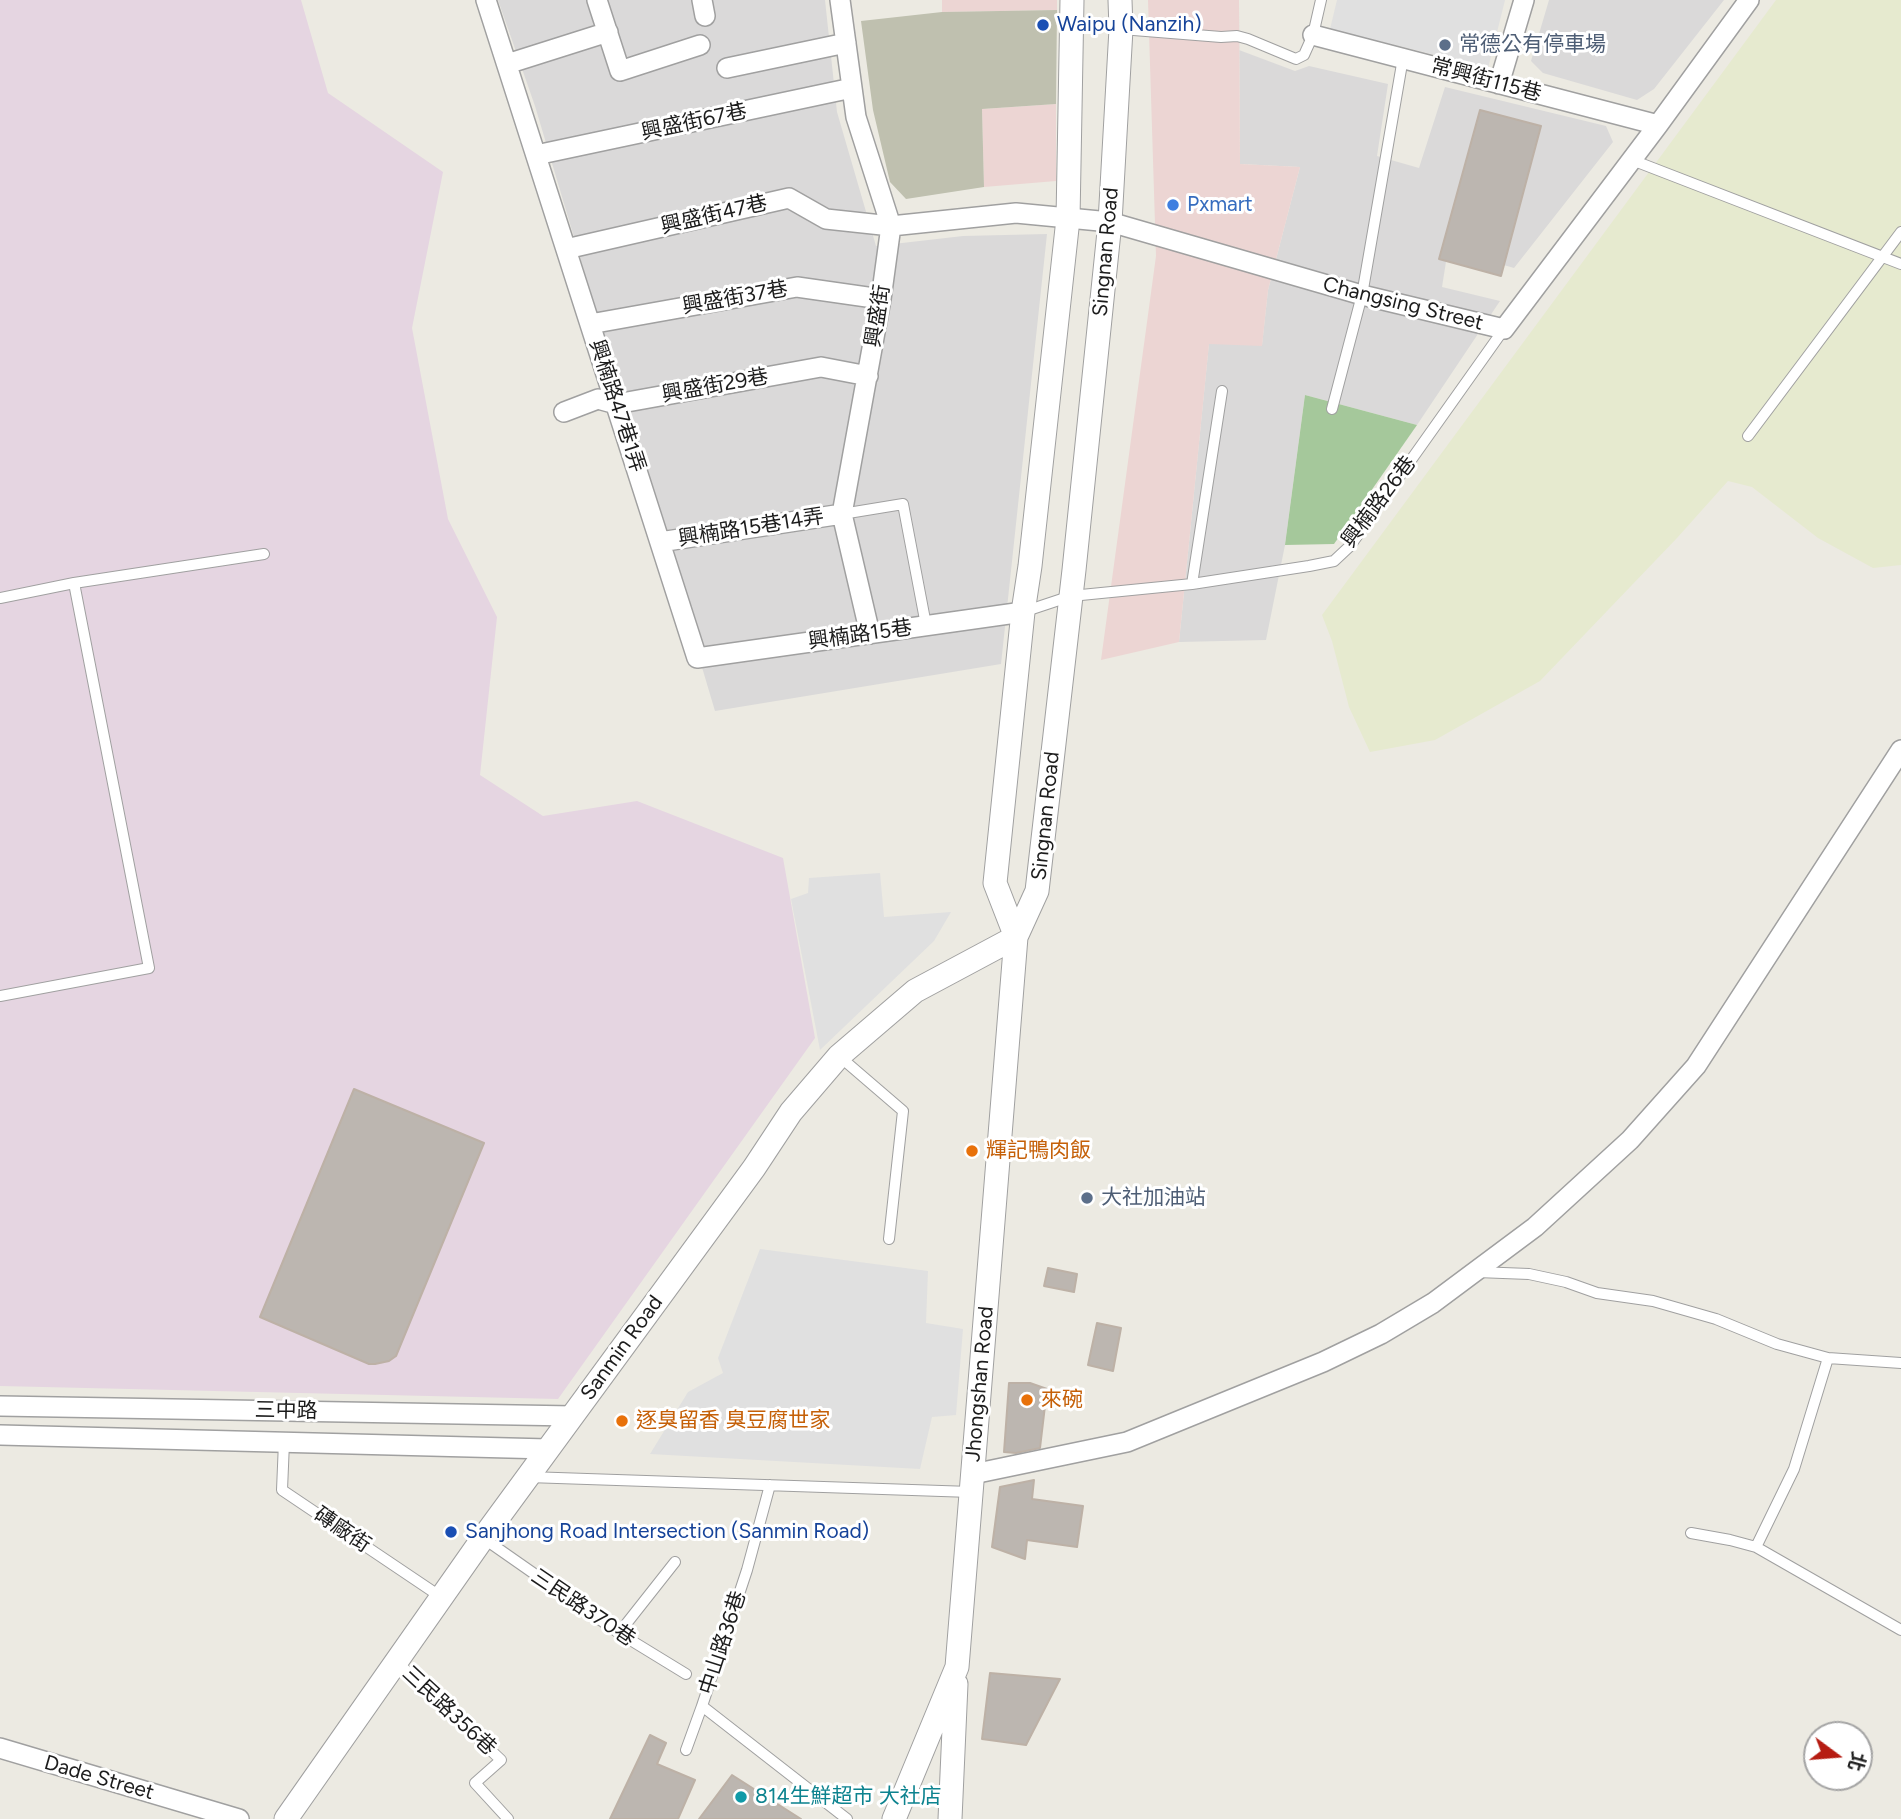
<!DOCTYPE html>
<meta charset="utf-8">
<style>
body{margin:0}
#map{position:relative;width:1901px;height:1819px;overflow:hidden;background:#eceae2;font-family:Figtree,"Noto Sans TC",sans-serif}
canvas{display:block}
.north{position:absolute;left:1803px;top:1721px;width:70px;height:70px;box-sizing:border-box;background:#fff;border:2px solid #a4a4a4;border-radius:50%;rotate:106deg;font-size:19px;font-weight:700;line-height:28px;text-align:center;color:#1c1c1c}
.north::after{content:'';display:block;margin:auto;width:24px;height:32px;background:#b61c12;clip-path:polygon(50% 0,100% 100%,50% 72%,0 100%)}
</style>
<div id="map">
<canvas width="1901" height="1819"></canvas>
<div class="north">北</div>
</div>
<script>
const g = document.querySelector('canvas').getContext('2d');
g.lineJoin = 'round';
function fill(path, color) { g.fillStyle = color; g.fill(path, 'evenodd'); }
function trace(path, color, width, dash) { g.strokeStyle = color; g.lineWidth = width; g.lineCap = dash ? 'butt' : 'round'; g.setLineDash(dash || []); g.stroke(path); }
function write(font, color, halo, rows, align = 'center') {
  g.font = font + ' Figtree,"Noto Sans TC",sans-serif'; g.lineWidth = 6; g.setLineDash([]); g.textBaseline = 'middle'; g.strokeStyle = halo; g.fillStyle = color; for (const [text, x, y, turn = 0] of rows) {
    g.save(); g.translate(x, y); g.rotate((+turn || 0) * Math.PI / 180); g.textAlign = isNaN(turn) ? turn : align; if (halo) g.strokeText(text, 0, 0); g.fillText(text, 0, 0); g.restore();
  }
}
const residential = new Path2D(`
 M498,0H825L837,112L876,246L963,236L1047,234L1001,664L715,711L535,106Z
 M1239,0V50L1295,71L1309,66L1388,84L1377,156L1419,168L1445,87L1606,126L1613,142L1514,268L1448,249L1442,287L1500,301L1417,425L1305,395L1285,545L1266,640L1179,642L1209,343L1262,345L1268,290L1300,167L1240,164Z
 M1549,0H1724L1654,89L1637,100L1543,73L1531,61Z`);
const commercial = new Path2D(`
 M942,0H1057V10L942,12Z
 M1148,0H1239L1240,164L1300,167L1268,290L1262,346L1209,344L1179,642L1101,660L1156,256Z
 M1056,104V181L984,187L982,109Z`);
const industrial = new Path2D(`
 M0,0H301L328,93L443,172L412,328L448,519L497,617L480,775L543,816L637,801L783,858L815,1038L558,1399L0,1386Z`);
const construction = new Path2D(`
 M1057,10L1056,104L982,109L984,187L906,199L890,182L873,110L861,21L942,12Z`);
const farmland = new Path2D(`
 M1776,0H1901V565L1873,568L1818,538L1752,487L1728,481L1677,538L1540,681L1435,740L1370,752L1349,707L1332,641L1322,615Z`);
const forest = new Path2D(`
 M1305,395L1417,425L1334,544L1285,545Z`);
const parking = new Path2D(`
 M1337,0H1505L1488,68L1330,29Z
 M880,873L884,917L951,912L934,941L820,1050L791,899L808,893L809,878Z
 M760,1249L928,1271L926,1323L963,1329L956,1415L932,1417L920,1469L650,1454L688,1392L723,1373L718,1358Z`);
const building = new Path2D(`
 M1480,110L1541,126L1501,276L1439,259Z
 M354,1089L484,1143L396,1356L389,1361L375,1364H369L260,1317Z
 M1048,1268L1077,1274L1074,1292L1044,1286Z
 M1097,1323L1121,1328L1113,1371L1088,1365Z
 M1009,1383H1030L1047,1389L1040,1448L1016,1453L1004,1452Z
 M1034,1480L1032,1499L1083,1506L1077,1547L1027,1540L1025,1559L992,1547L1000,1487Z
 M990,1673L1060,1679L1026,1745L982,1739Z
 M650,1735L666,1743L657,1764L695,1780L678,1819H610Z
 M732,1775L801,1819H699Z`);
const service = new Path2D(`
 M1121,29L1221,37L1237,36L1248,39L1296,59L1304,55L1313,35L1321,0
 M1632,160L1901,264
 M1332,409L1362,295L1403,58
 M1748,436L1901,232
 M842,514L903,504L926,625
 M1192,584L1222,391
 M0,598L74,583L264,554
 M1023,612L1071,596L1192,584L1309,566L1334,561L1350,546L1504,329
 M0,996L149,968L74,583
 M839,1056L903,1111L889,1239
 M1477,1272L1529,1274L1566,1282L1597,1293L1653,1301L1716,1319L1777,1344L1828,1358L1901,1363
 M284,1442L282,1490L441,1597
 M528,1477L971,1492
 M770,1485L747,1570L702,1706L847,1819
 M1691,1533L1730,1540L1756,1547L1901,1630
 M483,1538L619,1633L686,1674
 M1756,1547L1794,1469L1828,1358
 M619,1633L675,1562
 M397,1662L501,1760L475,1783L508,1819
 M686,1750L702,1706`);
const minor = new Path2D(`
 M486,0L697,658L1023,612
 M597,0L620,71L700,45
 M702,0L705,16
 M840,0L856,117L891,226L881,299L842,514L870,634
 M1313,35L1658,125
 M507,64L608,32
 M727,68L846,43
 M1499,84L1524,0
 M536,155L852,88
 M566,249L789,198L826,219L891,226L1016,213L1110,222L1362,295L1504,329L1658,125L1749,0
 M590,324L797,287L881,299
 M564,412L598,399L616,404L821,367L868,376
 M660,542L842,514
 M0,1406L573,1416
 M0,1435L548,1449
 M973,1474L1127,1442L1323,1362L1381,1334L1433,1303L1535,1227L1630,1140L1696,1066L1901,750
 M0,1748L239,1819`);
const tertiary = new Path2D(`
 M1016,937L995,883L1023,612L1030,566L1068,219L1072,0
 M286,1819L483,1538L754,1168L791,1112L839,1056L915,991L1016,937
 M894,1819L957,1667L1016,937L1037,891L1074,570L1110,222L1121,29L1120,0
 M950,1819L956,1684`);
const markers = [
 [1043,25,7,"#1a4fb4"],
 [1445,45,7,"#5c6f8a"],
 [1173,205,7,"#3f7fe0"],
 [972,1151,7,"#e8710a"],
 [1087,1198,7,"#5c6f8a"],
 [1027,1400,7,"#e8710a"],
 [622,1421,7,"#e8710a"],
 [451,1532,7,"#1a4fb4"],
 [741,1797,7,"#0f9aa8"]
];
const transitNames = [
 ["Waipu (Nanzih)",1057,25],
 ["Sanjhong Road Intersection (Sanmin Road)",465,1532]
];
const serviceNames = [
 ["常德公有停車場",1459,45],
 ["大社加油站",1101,1198]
];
const streetNames = [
 ["常興街115巷",1486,80,15],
 ["興盛街67巷",694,122,-12],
 ["興盛街47巷",714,215,-13],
 ["Singnan Road",1106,252,-85],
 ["興盛街37巷",735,298,-10],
 ["Changsing Street",1403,304,14],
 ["興盛街",878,316,-81],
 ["興盛街29巷",715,386,-10],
 ["興楠路47巷1弄",617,406,72],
 ["興楠路26巷",1379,502,-53],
 ["興楠路15巷14弄",751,528,-9],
 ["興楠路15巷",860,635,-8],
 ["Singnan Road",1046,816,-84],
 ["Sanmin Road",622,1348,-54],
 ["Jhongshan Road",980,1384,-85],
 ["三中路",286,1411,1],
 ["磚廠街",342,1530,34],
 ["三民路370巷",583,1608,34],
 ["中山路36巷",723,1643,-72],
 ["三民路356巷",449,1711,43],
 ["Dade Street",99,1778,16]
];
const shopNames = [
 ["Pxmart",1187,205]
];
const foodNames = [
 ["輝記鴨肉飯",986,1151],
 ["來碗",1041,1400],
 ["逐臭留香 臭豆腐世家",636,1421]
];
const cultureNames = [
 ["814生鮮超市 大社店",755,1797]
];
fill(residential, '#dad9d9');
fill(commercial, '#ecd5d3');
fill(industrial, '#e5d5e1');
fill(construction, '#bfc0af');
fill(farmland, '#e6eacf');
fill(forest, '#a5c89b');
fill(parking, '#e0e0e0');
fill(building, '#bcb6b0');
trace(building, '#bdb1a6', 2);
trace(service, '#a0a0a0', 12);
trace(minor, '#a0a0a0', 22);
trace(tertiary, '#a0a0a0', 25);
trace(service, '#fff', 10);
trace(minor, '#fff', 19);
trace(tertiary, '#fff', 23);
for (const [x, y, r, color] of markers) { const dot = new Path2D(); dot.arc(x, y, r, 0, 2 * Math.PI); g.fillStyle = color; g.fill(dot); trace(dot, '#fff', 2.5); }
write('21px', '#164399', '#fff', transitNames, 'left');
write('21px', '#4e5e75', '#fff', serviceNames, 'left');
write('21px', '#1c1c1c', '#fff', streetNames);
write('21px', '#366cbe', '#fff', shopNames, 'left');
write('21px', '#c56008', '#fff', foodNames, 'left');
write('21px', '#0d838f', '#fff', cultureNames, 'left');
</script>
